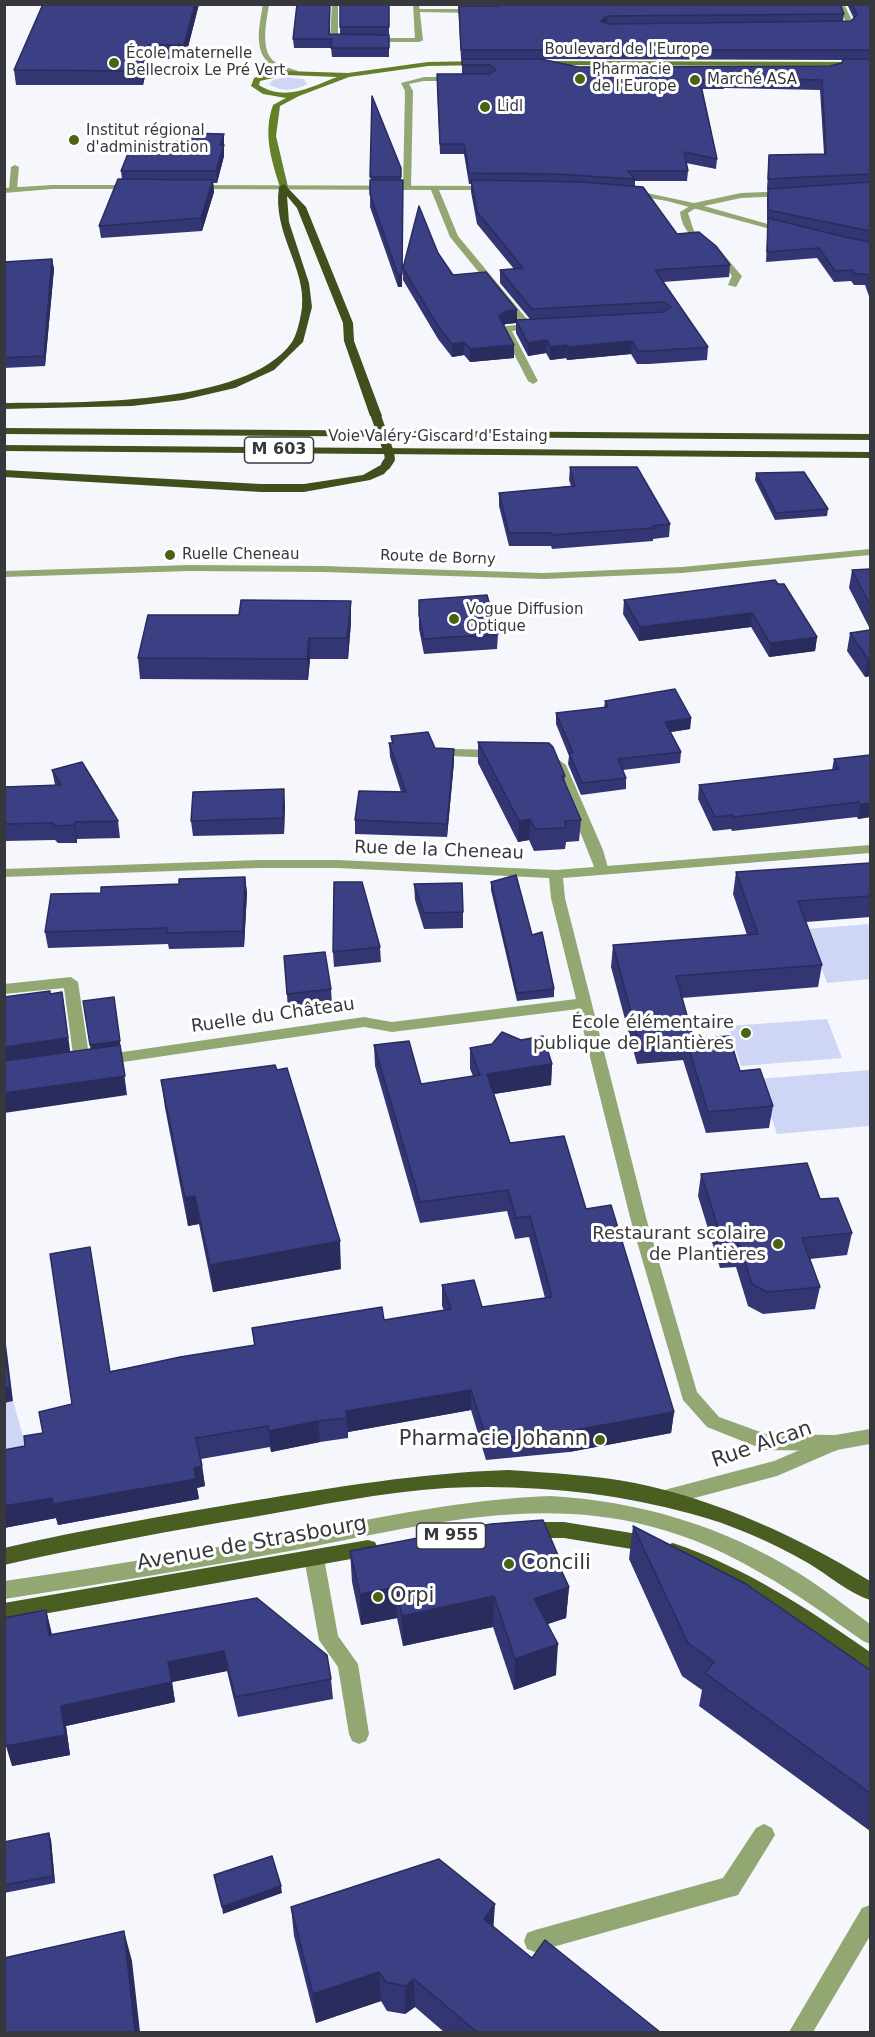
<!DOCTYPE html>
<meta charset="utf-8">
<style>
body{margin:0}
#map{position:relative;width:875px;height:2037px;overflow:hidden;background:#f6f7fd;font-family:"DejaVu Sans",sans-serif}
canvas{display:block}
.frame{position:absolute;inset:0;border:6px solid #37383e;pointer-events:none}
</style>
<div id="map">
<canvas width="875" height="2037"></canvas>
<div class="frame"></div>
</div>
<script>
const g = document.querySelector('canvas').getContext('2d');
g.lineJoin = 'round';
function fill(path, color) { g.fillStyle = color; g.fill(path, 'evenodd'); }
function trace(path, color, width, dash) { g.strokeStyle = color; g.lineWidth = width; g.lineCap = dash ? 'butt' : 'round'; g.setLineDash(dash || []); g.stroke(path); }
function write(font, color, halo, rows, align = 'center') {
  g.font = font + ' "DejaVu Sans",sans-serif'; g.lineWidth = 6; g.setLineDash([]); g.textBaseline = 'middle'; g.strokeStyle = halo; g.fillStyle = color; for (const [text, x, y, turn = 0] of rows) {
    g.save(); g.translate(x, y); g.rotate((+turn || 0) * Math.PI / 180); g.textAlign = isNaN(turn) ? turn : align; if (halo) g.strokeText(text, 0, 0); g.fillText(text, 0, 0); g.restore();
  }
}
const green = new Path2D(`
 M284,77L304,79L307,84C295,91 280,92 269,84L273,80Z
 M870,924V979L827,983L807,929Z
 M827,1019L842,1058L741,1066L728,1026Z
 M870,1070V1126L777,1134L758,1079Z
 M13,1401L29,1457L5,1471V1403Z`);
const service = new Path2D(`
 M332,4H338V38H349V42H334L330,40Z
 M417,9H477L480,11L477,13L415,12Z
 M370,38H419L423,40L419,42H367Z
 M424,77H457L461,79L457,81H424L409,84L413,91L411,188L407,190L403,188L405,91L401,83Z
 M15,165L19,167L17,189L13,191L9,189L11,167Z
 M695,203L699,206L688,213L694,231L721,251L740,274L742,276L736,287L728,285L732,276C726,269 721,261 714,254C698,239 683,236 680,212Z
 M528,324L531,325V329L512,331L538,381L533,384L528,381L501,329L506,326Z
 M454,749L499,750L505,754L499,758L449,756L448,753Z
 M554,756L566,765L603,850L609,871L607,874H597L554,767L548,760Z
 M71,977L78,982L90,1062L87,1066H77L74,1062L64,988L4,994V984Z
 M364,1017L397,1023L400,1027L392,1032L364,1027L102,1065L97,1064L94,1060L97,1056L102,1055Z
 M550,1496C639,1501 724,1526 800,1574C824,1589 847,1607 870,1624V1644L863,1641C795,1593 732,1547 649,1526C531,1495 412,1528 295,1550C198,1568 102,1584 4,1599V1581C104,1567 203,1550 302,1532C384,1517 465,1499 550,1496Z
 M314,1549L321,1552L324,1558L338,1636L358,1664L369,1734L366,1741L359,1744L352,1741L349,1734L338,1667L319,1640L304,1558L307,1552Z
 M764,1824L772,1828L775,1835L738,1895L535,1952L527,1949L524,1941L527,1933L535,1930L723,1878L756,1828Z
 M870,1905V1936L813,2032H789L862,1908Z`);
const minor = new Path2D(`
 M413,4H419L423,40L419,42L415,40Z
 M837,4H844L854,24L850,28L835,30L831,28L847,24Z
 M52,185H133L137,187L133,189H52L4,193V188Z
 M190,185L493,186L494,188L490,190H439L458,236L531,324L543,327L538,330L525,329L450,237L431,190L193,189L189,187Z
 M628,189L694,203L741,193L790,191V195L787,196L741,198L704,206L789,230L785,233L667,201L625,194V190Z
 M870,845V853L563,878L565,898L647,1221L697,1392L719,1417L766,1434L835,1435L842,1438L844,1443L842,1448L835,1451L765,1450L707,1427L683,1400L631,1221L578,1009L392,1032L384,1027L392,1022L576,999L551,898L549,878L337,868H259L4,877V869L259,860H337L556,870Z`);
const tertiary = new Path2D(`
 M263,4H269C267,20 259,51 275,62C281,66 290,68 298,71V75C291,75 285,71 279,69C251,58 259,28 263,4Z
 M870,549V555L682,573L544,579L322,572L189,571L4,577V571L189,565L322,566L544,573L682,567Z
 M870,1429V1444L837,1450L777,1476L668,1505L661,1503L659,1497L661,1491L668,1489L774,1461L835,1435Z`);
const secondary = new Path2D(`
 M482,61L485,65L428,66L349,77L299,96L280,106L276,136L288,187L284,189L280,187C271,159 263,133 273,105L286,98L263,94L251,86L254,78L269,73L286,71L348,73L428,62ZM286,75L337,77C311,87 285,102 259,85L260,81Z
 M542,61L870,62V66L539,65Z`);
const primary = new Path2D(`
 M508,1470C551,1473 594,1475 635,1483C720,1501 797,1536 870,1581V1600C849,1593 828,1575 808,1563C773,1543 731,1524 692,1514C611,1492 530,1484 446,1488C381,1492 317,1506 253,1517C170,1531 87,1546 4,1565V1548C86,1529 168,1515 251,1501C337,1487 420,1473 508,1470Z
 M529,1522H564L650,1536L657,1538L660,1544L657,1550L650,1552L564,1538H529L522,1536L519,1530L522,1524Z
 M368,1540L375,1542L378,1548L375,1554L368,1556L4,1621V1603Z
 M673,1543C746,1568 807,1608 870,1652V1672L863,1670C800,1625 739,1583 666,1557L663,1551L666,1545Z`);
const trunk = new Path2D(`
 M284,184L306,207L353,323L354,341L382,416L380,418L376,419L370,416L344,341L343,323L297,208L287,196L289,222L309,283L312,307L303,342L274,370L235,388L183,400L132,406L4,409V403C77,402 246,407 292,342C297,335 301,316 302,307C306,267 272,233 279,187Z
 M4,428L870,434V440L4,434Z
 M4,445L870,452V458L4,451Z
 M386,462L390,463V467L384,474L370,480L304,492H261L4,477V470L261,484H304L363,475Z`);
const trunkBridge = new Path2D(`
 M376,416L389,453L390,459L386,465`);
const wall = new Path2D(`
 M43,4H199L185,59H149L143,85H16L14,70Z
 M330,4V34L340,35V4H389V57H332L331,48H294L293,39Z
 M458,4H840L844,14L843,21H851L854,19L847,4H870V299L865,285H854L851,281L834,282L817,258L766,262L768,220H767V199L768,189H770H767L769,155L824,154L820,90L724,88V89H702L717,159L716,169L686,163L688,171L687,181H635V187L677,234L730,265L729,277L663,282L708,347L707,360L649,364H637L631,354L567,360L566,358L550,360L546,353L528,356L516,333V323L506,324L504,325L514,358L470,362L464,355L452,357L438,339L403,280V268L438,253L453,275L517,320L530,319L500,283V270L514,269L477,224L471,192V184H469L464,154H440L437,83V74H462V59H530H461ZM541,59L843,60L842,63L830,66L578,67ZM824,232L864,241L845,237Z
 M372,96L401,168L402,287H398L370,207Z
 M224,134V156L217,183H213L214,192L202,231L101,238L99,226L122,179L121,171L183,141Z
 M52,259L54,269L45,366L4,368V262Z
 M570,467L670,524L669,537L653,539V541L552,549L551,546H509L499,506V493L571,486L569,480Z
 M756,473L828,509L827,516L775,520L755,480Z
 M870,569V629L849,588L852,570Z
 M775,580L817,637L815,651L769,657L751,627L639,641L623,614L624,600Z
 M419,600L498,634L497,649L424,654L419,629Z
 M351,601V622L348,659H310L308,680L140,679L138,658L239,615Z
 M870,630V676L865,677L847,651L850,633Z
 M605,701L691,718L690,729L671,732L681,752L680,763L623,770L626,778V789L581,795L568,764L569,756L556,724V713L604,708Z
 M391,736L435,748L454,749V762L447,837L355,834V820L401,792L390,757L389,743H392Z
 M478,742L565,776L564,782L581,820L579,841L566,842L565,849L534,851L529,840L518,842L478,763Z
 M870,755V817L858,819L857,817L732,831L731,829L713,831L698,799L699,785L832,770L834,759Z
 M52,770L118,821L120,838L77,839V843H58L55,840L4,841V787L55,785Z
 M285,804L284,834L193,836L191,821Z
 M870,863V917L806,922L822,965L818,987L682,998L693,1038L740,1071L773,1106L769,1128L706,1133L683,1060L637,1064L611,967L613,945L747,935L733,894L736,872Z
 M245,877L247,893L244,947L169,949L168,944L48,948L45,932L101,893Z
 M491,882L532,935L554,989V997L517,1001L491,890Z
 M414,884L463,912V928L424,929L415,900Z
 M380,947L381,962L334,967L333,952Z
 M284,956L331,989L332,1005L288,1009Z
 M374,1045L421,1084L473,1076L470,1069V1048L552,1064L551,1085L494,1094L510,1143L586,1209L674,1412L671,1433L569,1452L486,1460L471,1410L348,1432V1438L320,1442L271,1452L270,1447L201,1459L205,1486L197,1488L199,1499L58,1525L56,1518L4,1528V1450L25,1446L43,1433L72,1404L90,1247L110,1371L254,1345L252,1328L384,1320L444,1310L442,1306V1285L482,1307L545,1298L529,1237L515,1239L507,1211L420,1223L375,1066Z
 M161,1080L341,1269L213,1292L199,1224L188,1226L165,1108Z
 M701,1174L820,1199L852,1233L847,1255L810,1259L820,1287L815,1309L763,1314L748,1306L736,1267L720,1268L698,1196Z
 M633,1526L870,1670V1831L699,1706L702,1690L682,1676L629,1559Z
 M350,1551L560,1560V1567L569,1587L566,1618L548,1624L556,1675L514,1690L493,1627L403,1646L397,1618L361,1625L352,1582Z
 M257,1598L331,1679L333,1699L238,1717L227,1671L172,1682L175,1702L66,1726L70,1755L12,1766L46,1610L52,1635Z
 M51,1840L55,1883L4,1893V1842Z
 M291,1907L494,1927L532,1958L660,2032H444L415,2007L405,2014L387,2011L381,2001L316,2023L294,1936Z`);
const shadedWall = new Path2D(`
 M195,4H199L185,59L184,45Z
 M607,16V25L601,21Z
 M148,45L149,59L143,85L141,71Z
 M224,134V156L217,183L216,171L220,145Z
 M213,180L214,192L202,231L201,218Z
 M403,192L402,287H398V275Z
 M52,259L54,269L45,366L44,356Z
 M517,310V322L516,320V323L506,324L499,328V316L506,311Z
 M547,340L546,353L528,356V343Z
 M632,341L631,354L567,360L568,347Z
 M464,342V355L452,357V344Z
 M514,345V358L470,362V349Z
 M567,345L566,358L550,360V347Z
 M351,601V622L348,659L347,638Z
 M752,613L751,627L639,641L640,627Z
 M817,637L815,651L769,657L770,643Z
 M309,638L310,659L308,680L307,659Z
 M870,658V676L865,677L868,659Z
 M691,718L690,729L664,733L665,722Z
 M454,749V762L447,837V824Z
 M284,789L285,804L284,834L283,818Z
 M870,803V817L858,819L861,805Z
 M530,819L529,840L518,842L519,821Z
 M75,822L77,839V843L74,825Z
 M245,877L247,893L244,947L243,931Z
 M62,992L71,1057L4,1067V1047Z
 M114,997L127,1095L4,1113V1093L91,1053L90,1045Z
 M552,1064L551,1085L487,1095V1074Z
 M195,1196L199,1224L188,1226L185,1198Z
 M340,1241L341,1269L213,1292L210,1265Z
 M4,1328L13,1401L4,1403Z
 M471,1390V1410L348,1432L346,1411Z
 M674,1412L671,1433L569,1452L570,1431Z
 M318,1421L320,1442L271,1452L269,1431Z
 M202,1466L205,1486L197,1488L199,1499L58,1525L56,1518L4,1528V1506Z
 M560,1560L558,1591L569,1587L566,1618L532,1629L534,1599L557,1561Z
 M396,1587L397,1618L361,1625L360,1594Z
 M494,1596L493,1627L403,1646L402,1616Z
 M46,1610L51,1630L55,1656L49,1635Z
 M558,1644L556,1675L514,1690L515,1659Z
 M224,1651L227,1671L172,1682L175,1702L66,1726L70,1755L12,1766L6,1746L61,1706L168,1662Z
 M49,1833L51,1840L55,1883L53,1876Z
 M281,1886L282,1893L223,1914L222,1907Z
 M495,1904L493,1934L484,1919Z
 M124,1931L132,1961L140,2032H135Z
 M379,1972L381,2001L316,2023L313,1994Z
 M414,1979L415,2007L405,2014V1986Z`);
const building = new Path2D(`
 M43,4H195L184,45H148L141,71L14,70Z
 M297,4H330L329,34L389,35V48H331L332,39H293Z
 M340,4H389V27H340Z
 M502,4H840L844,14L607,16L601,21L608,24L851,21L857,15L852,4H870V50H461L459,6H500Z
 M462,59H541L578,67L830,66L842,63L843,59H870V174L768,179L769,155L826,154L822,80L724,78L725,80H695L702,90L717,159L684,152L688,171H628L635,179L555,174L469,173L464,144H440L437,74H490L496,70L490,65H462Z
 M372,96L401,168V177H370Z
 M189,133L224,134L220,145H224L216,171H121L133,141H185Z
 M118,179L213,180L201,218L99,226Z
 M370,180H403L402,274L398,275L370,194Z
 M471,180L582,182L643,187L677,234L699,232L716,246L730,265L655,270L708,347L650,351H638L632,341L568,347L567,345L550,347L547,340L528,343L516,320L664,312L671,307L664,302L532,309L500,270L523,268L477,212Z
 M870,182V231L768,210V189Z
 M419,206L438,253L453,275L486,272L517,310L506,311L499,316L514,345L470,349L464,342L452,344L438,326L403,268Z
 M768,218L845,237L870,242V284L867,274H856L853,270L835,271L819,248L767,252Z
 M52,259L44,356L4,358V262Z
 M570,467H637L670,524L653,526L654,528L552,535V533H509L499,493L575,486Z
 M804,472L828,509L776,513L756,473Z
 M870,569V605L852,570Z
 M775,580L778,584H784L817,637L770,643L752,613L640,627L624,600Z
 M487,595L498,634L424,639L419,615V600Z
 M241,600L351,601L347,638H309L307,659L138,658L148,615H239Z
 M870,630V658L868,659L850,633Z
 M675,689L691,718L665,722L681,752L618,759L626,778L582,783L569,753H573L556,713L608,707L605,701Z
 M428,732L435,748L454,749L447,824L355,820L359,791L406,792L389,743H393L391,736Z
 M478,742L549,743L553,747L565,776H562L581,820L565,821L566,828L535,829L530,819L519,821Z
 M870,755V803L861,805L859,802L734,817L733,815L715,817L699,785L839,769L834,759Z
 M82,762L118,821L75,822L74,825L56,826L52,823L4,824V787L61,785L52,770Z
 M284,789L283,818L191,821L193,792Z
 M870,863V896L798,901L822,965L676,976L693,1037L639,1042L613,945L758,934L736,872Z
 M516,875L532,935L542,932L554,989L517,993L491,882Z
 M245,877L243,931L167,933V928L45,932L51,894L101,893V887L179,884V879Z
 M334,882H362L380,947L333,952Z
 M462,883L463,912L424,913L414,884Z
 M325,952L331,989L287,994L284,956Z
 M50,991V994L62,992L68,1038L4,1047V997Z
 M114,997L120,1041L90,1045L83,1001Z
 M502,1032L521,1040L543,1036L552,1064L487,1074L510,1143L564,1136L586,1209L611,1205L674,1412L570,1431L487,1440L471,1390L346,1411L347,1418L318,1421L269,1431L268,1426L196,1438L202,1466L194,1468L196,1479L53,1504L52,1498L4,1506V1450L25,1446L24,1436L43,1433L39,1412L72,1404L50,1254L90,1247L110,1372L180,1357L255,1345L252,1328L382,1307L384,1320L451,1309L442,1285L474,1280L482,1307L552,1297L530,1216L516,1218L508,1190L420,1202L374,1045L409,1041L421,1084L480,1075L470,1048L492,1044Z
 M729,1036L740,1071L760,1069L773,1106L708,1112L686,1039Z
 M120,1045L125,1076L4,1093V1061Z
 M275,1065L277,1070L287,1068L340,1241L210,1265L195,1196L185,1198L161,1080Z
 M807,1163L820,1199L838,1198L852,1233L802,1238L820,1287L767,1292L752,1284L739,1244L724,1246L701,1174Z
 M4,1342L10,1387L4,1388Z
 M543,1520L560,1560L557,1561L569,1587L534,1599L558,1644L515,1659L494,1596L402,1616L396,1587L360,1594L350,1551L491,1524Z
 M633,1526L746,1584L870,1670V1793L705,1673L714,1662L688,1643Z
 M257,1598L327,1655L331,1679L235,1697L224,1651L168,1662L172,1682L61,1706L65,1735L6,1746L4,1715V1618L46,1610L49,1635Z
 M49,1833L53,1876L4,1885V1842Z
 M272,1856L281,1886L222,1907L214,1875Z
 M439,1859L495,1904L484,1919L532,1958L545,1940L660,2032H477L414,1979L405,1986L386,1982L379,1972L313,1994L291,1907Z
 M124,1931L135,2032H4V1958Z`);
const markers = [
 [114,63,6,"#4a6211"],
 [580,79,6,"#4a6211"],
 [695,80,6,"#4a6211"],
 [485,107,6,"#4a6211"],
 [74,140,6,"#4a6211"],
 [170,555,6,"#4a6211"],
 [454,619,6,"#4a6211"],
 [746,1033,6,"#4a6211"],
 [778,1244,6,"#4a6211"],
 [600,1440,6,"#4a6211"],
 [509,1564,6,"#4a6211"],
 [378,1597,6,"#4a6211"]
];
const farStreetnames = [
 ["Boulevard de l'Europe",627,50],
 ["Voie Valéry-Giscard d'Estaing",438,437],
 ["Route de Borny",438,558,2]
];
const farPoinames = [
 ["École maternelle",126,54],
 ["Bellecroix Le Pré Vert",126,71],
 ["Pharmacie",592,70],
 ["de l'Europe",592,87],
 ["Marché ASA",707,80],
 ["Lidl",497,107],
 ["Institut régional",86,131],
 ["d'administration",86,148],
 ["Ruelle Cheneau",182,555],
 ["Vogue Diffusion",466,610],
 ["Optique",466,627]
];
const shields = [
 [279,450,69],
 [451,1536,69]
];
const shieldNames = [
 ["M 603",279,450],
 ["M 955",451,1536]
];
const streetNames = [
 ["Rue de la Cheneau",439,851,2],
 ["Ruelle du Château",273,1016,-8]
];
const poiNames = [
 ["École élémentaire",734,1023],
 ["publique de Plantières",734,1044],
 ["Restaurant scolaire",766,1234],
 ["de Plantières",766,1255]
];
const nearPoinames = [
 ["Pharmacie Johann",588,1440,"right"],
 ["Concili",521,1564],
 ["Orpi",390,1597]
];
const nearStreetnames = [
 ["Rue Alcan",762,1445,-19],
 ["Avenue de Strasbourg",252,1544,-10]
];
fill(green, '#cfd5f5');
fill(service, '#92a771');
fill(minor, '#92a771');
fill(tertiary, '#92a771');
fill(secondary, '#637f28');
fill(primary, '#4a5e22');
fill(trunk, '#3f501c');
trace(trunkBridge, '#3f501c', 10);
fill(wall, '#333672');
fill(shadedWall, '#292c5c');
fill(building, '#3b3f84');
trace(building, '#292c5c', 1.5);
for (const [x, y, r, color] of markers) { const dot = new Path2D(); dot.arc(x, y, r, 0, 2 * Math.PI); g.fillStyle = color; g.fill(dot); trace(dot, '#fff', 2); }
write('15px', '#37383e', '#fff', farStreetnames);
write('15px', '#37383e', '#fff', farPoinames, 'left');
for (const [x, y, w] of shields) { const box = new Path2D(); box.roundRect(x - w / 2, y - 13, w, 26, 4.5); g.fillStyle = '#fff'; g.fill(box); trace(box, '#37383e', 1.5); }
write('bold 16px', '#37383e', null, shieldNames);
write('18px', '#37383e', '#fff', streetNames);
write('18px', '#37383e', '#fff', poiNames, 'right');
write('21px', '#37383e', '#fff', nearPoinames, 'left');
write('21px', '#37383e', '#fff', nearStreetnames);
</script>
